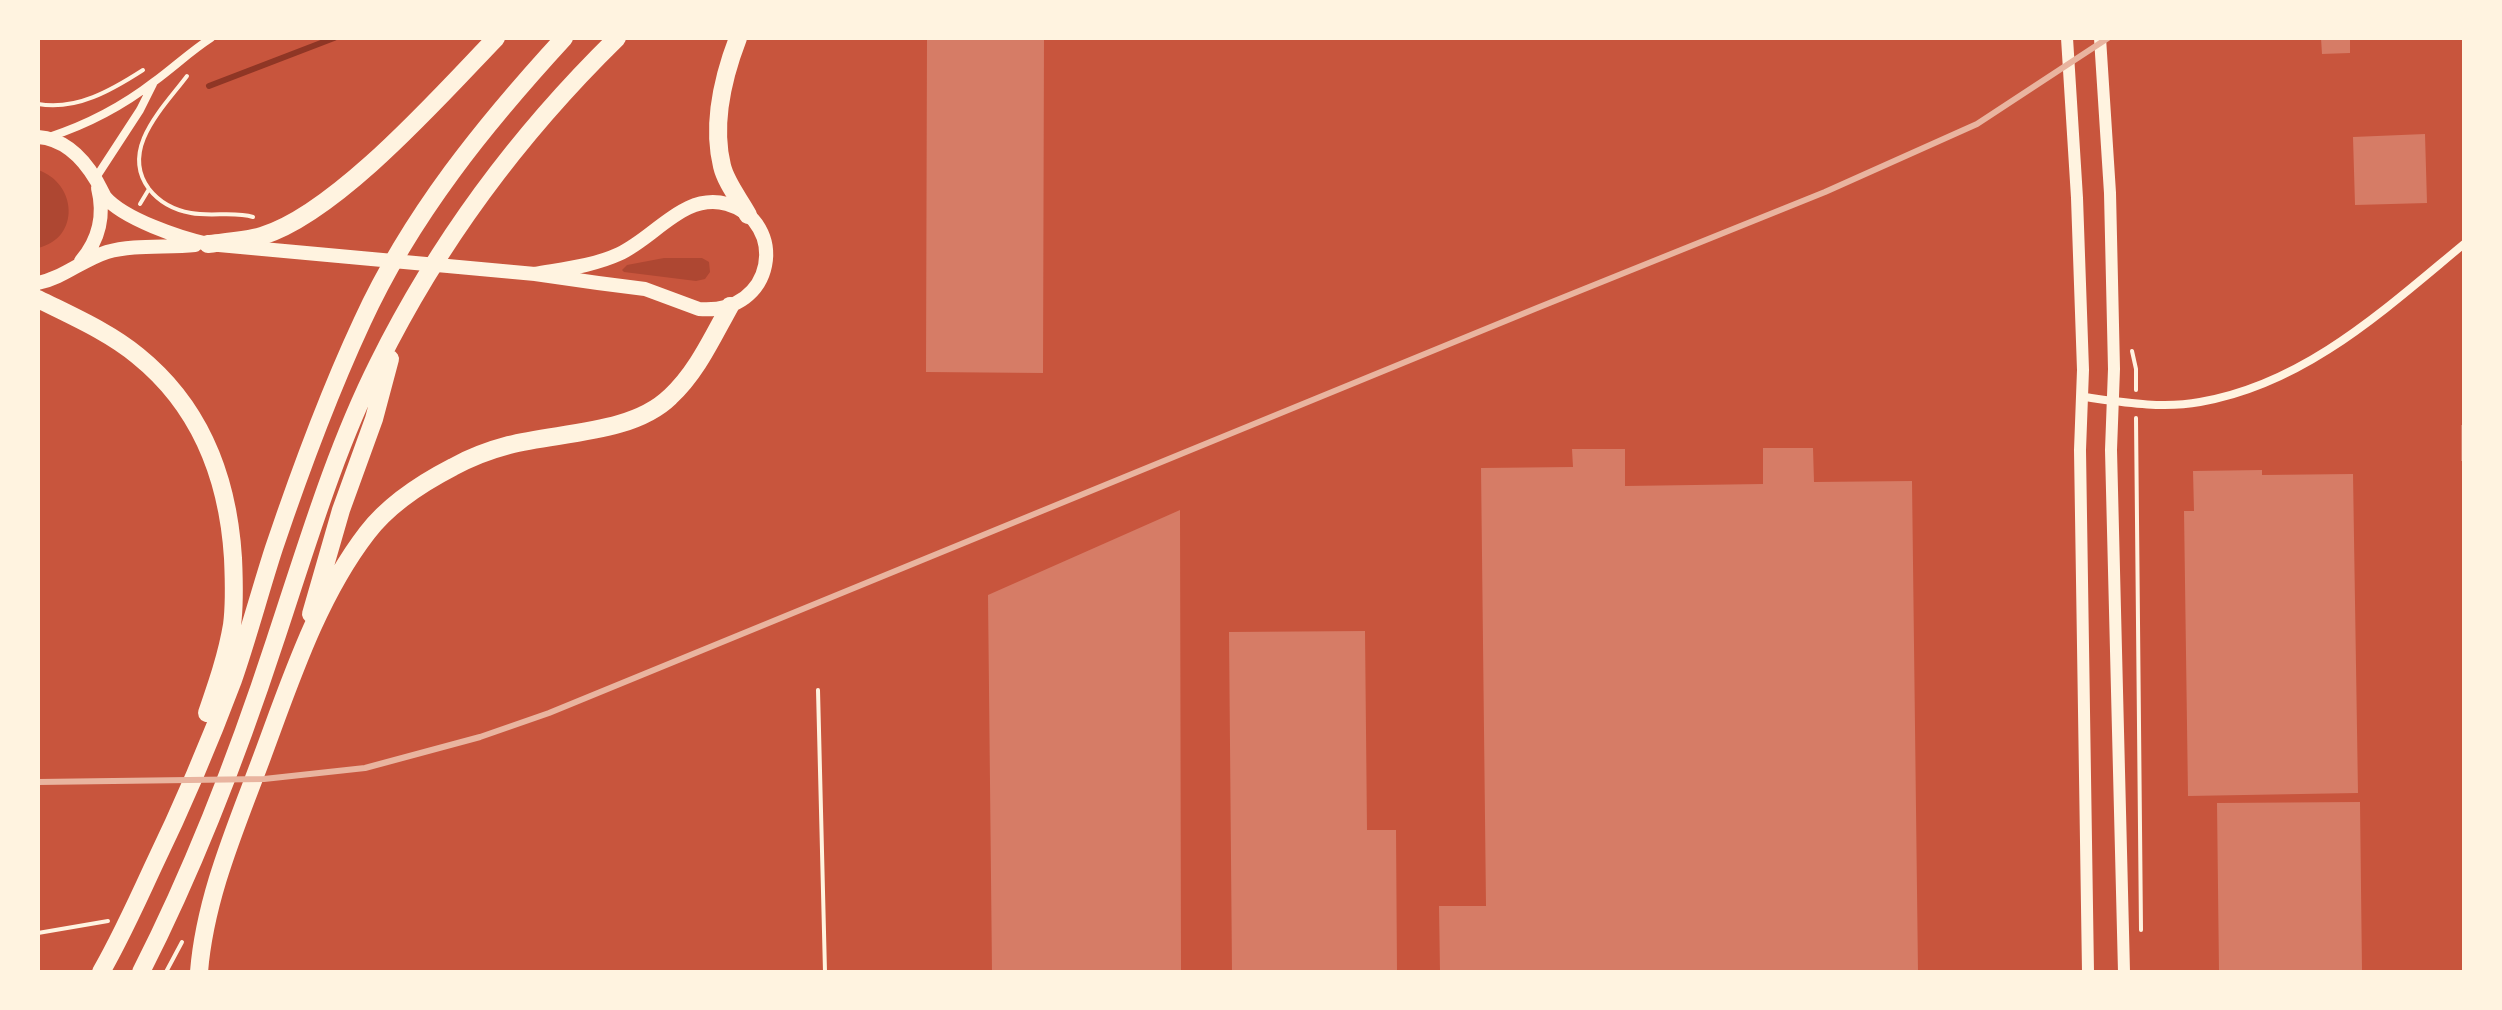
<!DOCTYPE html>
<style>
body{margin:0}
#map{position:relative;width:2502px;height:1010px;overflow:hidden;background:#c8553d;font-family:"Noto Sans",sans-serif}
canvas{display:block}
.frame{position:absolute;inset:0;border:40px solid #fff3e0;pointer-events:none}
</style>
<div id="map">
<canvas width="2502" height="1010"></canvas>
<div class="frame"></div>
</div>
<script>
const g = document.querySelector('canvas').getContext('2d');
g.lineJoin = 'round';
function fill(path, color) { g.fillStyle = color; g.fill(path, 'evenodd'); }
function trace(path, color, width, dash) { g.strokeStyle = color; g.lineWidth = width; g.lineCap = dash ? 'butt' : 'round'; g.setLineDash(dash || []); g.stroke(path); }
const green = new Path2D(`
 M38,170C77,183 81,238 38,248Z
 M664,258H702L709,262L710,272L705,279L696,281L624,272L622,270L627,265Z`);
const stream = new Path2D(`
 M209,86L334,38`);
const building = new Path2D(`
 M927,38H1044L1043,373L926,372Z
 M2321,38H2350V53L2322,54Z
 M2425,134L2427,203L2355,205L2353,137Z
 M2461,425H2464V461H2461Z
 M1763,448H1813L1814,482L1912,481L1918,972H1440L1439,906H1486L1481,468L1573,467L1572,449H1625V486L1763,484Z
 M2262,470V475L2353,474L2358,793L2188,796L2184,511H2194L2193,471Z
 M1180,510L1181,972H992L988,595Z
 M1365,631L1367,830H1396L1397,972H1232L1229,632Z
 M2360,802L2362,972H2219L2217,803Z`);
const path = new Path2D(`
 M187,76C164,107 119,149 149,189C160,203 174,210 191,213C211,217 235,211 253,217
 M38,104C76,111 112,90 143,70
 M140,204L149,189
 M2132,351L2136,369V390
 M2136,418L2141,930
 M818,690L825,972
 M38,933L108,921
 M166,972L182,942`);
const minor = new Path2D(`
 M49,137C86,125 124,105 155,81C174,67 191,51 211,38
 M95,179L140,110L153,84
 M2084,397C2121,402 2162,409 2200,402C2305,384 2384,310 2464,244`);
const tertiary = new Path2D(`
 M2067,38L2077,198L2083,370L2080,450L2088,972
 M2100,38L2110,193L2114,369L2111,450L2124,972`);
const secondary = new Path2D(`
 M38,137C65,139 83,158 96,180C99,185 102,192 105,197C124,219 180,238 208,244L535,274L598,283L645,289L699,309C777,315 788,221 727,204C684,192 656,237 619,254C593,266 563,269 535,274
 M81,261C99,240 105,216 98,188
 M38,283C63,278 82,260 107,252C134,244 167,248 195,245`);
const motorway = new Path2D(`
 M738,38C723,77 712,125 722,166C726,183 740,200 748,215
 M208,244C226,242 245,241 262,236C337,213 441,95 496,38
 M38,299C72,316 109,332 138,356C201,407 228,479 233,558C234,580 235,603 232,625C227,655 217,684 207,713
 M311,614L341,510L374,419L390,359
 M101,972C120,939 136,904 152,869C182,807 209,744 233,680C248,637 260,591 274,548C300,471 328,395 362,322C411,215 485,124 564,38
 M141,972C195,866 238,754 275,641C306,548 334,452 378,364C438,243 521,132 617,38
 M199,972C205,897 236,827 262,757C290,682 317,598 367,533C389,504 422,483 453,467C471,457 490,450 509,445C559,432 632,434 670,397C697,372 712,338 730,306`);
const rail = new Path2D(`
 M38,782L264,779L365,768L480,737L549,713L1537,308L1825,192L1977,124L2108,38`);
fill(green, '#ae4732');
trace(stream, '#8f3625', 6);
fill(building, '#d67c66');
trace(path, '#fff3e0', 4);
trace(minor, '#fff3e0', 8);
trace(tertiary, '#fff3e0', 12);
trace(secondary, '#fff3e0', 14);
trace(motorway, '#fff3e0', 18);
trace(rail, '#e9b49f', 6);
</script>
